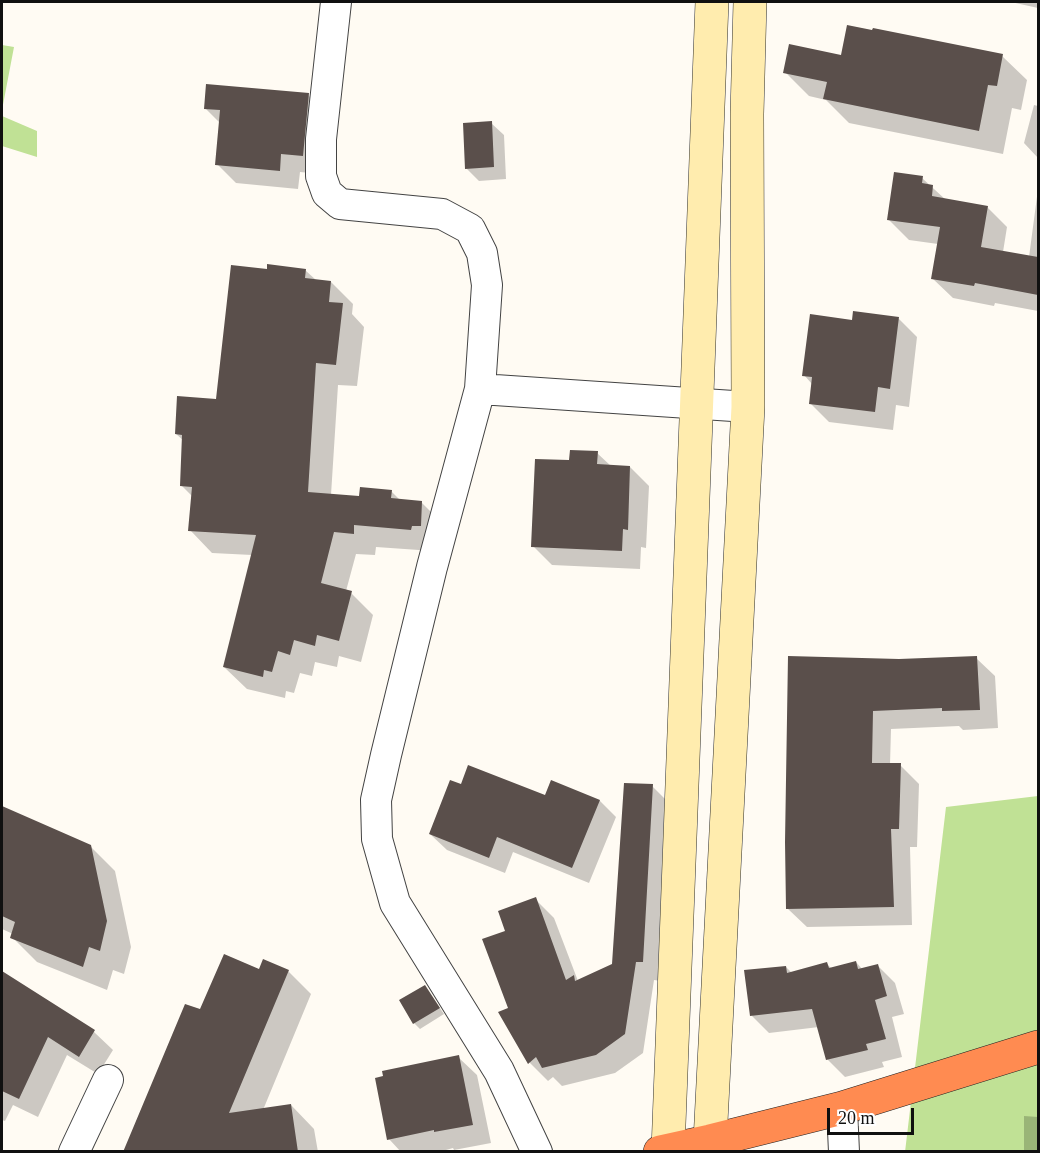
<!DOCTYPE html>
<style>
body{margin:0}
#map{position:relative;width:1040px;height:1153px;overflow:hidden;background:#fffbf3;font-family:Georgia,serif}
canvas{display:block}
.frame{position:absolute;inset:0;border:3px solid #101010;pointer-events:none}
.scale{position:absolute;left:827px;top:1108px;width:87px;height:27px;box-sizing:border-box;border:3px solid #101010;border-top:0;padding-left:8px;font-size:18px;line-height:21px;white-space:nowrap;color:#101010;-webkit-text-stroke:4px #fff;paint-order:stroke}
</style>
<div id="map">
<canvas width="1040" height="1153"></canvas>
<div class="frame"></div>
<div class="scale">20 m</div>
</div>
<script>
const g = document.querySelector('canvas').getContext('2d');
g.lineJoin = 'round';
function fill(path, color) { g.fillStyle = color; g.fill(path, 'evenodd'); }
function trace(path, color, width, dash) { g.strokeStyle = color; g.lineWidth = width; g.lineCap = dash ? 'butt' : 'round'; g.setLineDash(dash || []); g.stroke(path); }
const forest = new Path2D(`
 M2,45L14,47L2,110Z
 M2,116L37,131V157L2,146Z
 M1038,796V1151L905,1152L946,807Z`);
const shadow = new Path2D(`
 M1011,2H1038V8Z
 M843,56H1002L1027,80L1021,110L1012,108L1003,154L849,123L826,100L809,96L785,72Z
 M308,95L327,114L321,174L300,172L298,189L236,183L217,164L220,123L205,108Z
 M1034,105L1038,106V158L1024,143Z
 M491,123L504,135L506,179L479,181L466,168Z
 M922,178L946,200L987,207L1007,227L1003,252L1029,257L1038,189V311L995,303L994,306L953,298L932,278L938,244L909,240L889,220Z
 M305,270L316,280L331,282L353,304L352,314L364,327L357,386L338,385L331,495L361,498L391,491L401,501L422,503L444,525L433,551L376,547L375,555L356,554L346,591L351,593L373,615L361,662L339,656L337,667L315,662L312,676L300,673L294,693L286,691L285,698L247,689L224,667L252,555L212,553L190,530L192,496L181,485L184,441L176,434L218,400L268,271Z
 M899,319L917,337L909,407L896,405L893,430L829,422L810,403L812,384L804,375L853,321Z
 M597,453L611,466L630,467L649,486L646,548L641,547L640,569L552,565L533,546L571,462Z
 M976,658L995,676L998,728L963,730L959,726L891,729L890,765H900L919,784L917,847H910L912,925L807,927L788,909L786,842L899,661Z
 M552,782L600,801L616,817L589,883L513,852L505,873L447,850L430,834L462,786L545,797Z
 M652,786L671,805L661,981L654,980L643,1053L615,1073L562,1086L553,1077L548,1081L530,1063L500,1012L510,1009L507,932L535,899L554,918L578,981L614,965Z
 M2,808L91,847L115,871L131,947L124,974L113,970L107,990L37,962L12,937L13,934L2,929Z
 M856,962L863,970L878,966L895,983L904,1014L892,1017L902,1057L882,1062L884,1067L845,1077L827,1059L819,1027L769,1033L752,1016L786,967L792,973L827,964L832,969Z
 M260,971H288L311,994L263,1110L291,1105L314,1129L318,1152H125L201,1011Z
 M2,973L94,1032L113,1050L98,1074L67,1055L38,1117L13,1105L5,1121L2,1120Z
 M425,987L444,1014L420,1029L414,1023Z
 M458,1057L477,1075L491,1143L454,1150L453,1148L439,1152H401L389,1139L385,1078Z
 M1024,1116L1038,1117V1152H1024Z`);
const building = new Path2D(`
 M847,25L872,30L873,28L1003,54L997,86L988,85L979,131L823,99L827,82L783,73L789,44L841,55Z
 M206,84L309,93L303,156L281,154L280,171L215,165L220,110L204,109Z
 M492,121L494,167L465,169L463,123Z
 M894,172L923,176L922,183L933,185L932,196L988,206L981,247L1038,257V295L975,283L974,286L931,279L940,227L887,220Z
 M267,264L306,269L305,278L331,281L329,302L343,303L336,365L316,363L308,492L359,496L360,487L392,490L391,498L422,501L421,526H412L411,530L354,525V534L334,532L321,583L352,591L339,641L317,635L315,646L294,640L290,655L278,651L272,672L264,670L263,677L223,667L256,535L188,531L192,487L180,486L182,435L175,434L177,396L216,399L231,265L267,269Z
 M853,311L899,317L890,389L878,387L875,412L809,404L812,377L802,376L810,314L852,320Z
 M570,450L598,451L597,464L630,466L628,530L623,529L622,551L531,547L535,459L569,460Z
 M788,656L899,659L977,656L980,710L942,711V708L873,711L872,763H901L899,829H891L894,907L786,909L785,842Z
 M468,765L545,795L551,780L600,800L572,868L497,837L489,858L429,834L450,780L461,784Z
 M624,783L653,784L643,962H636L625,1034L596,1055L542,1068L536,1057L528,1064L498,1012L508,1008L482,939L505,931L498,911L536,897L566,980L574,975L575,981L612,964Z
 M2,806L91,845L107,921L100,951L89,947L83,967L10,938L15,922L2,916Z
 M224,954L259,969L263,959L289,970L229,1113L291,1104L298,1152H123L185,1004L200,1009Z
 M856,961L858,969L878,964L887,996L875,1000L886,1039L866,1044L868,1050L826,1060L812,1009L750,1016L744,970L786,966L787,973L827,962L829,968Z
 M2,971L95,1030L79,1057L48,1037L19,1099L2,1091Z
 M425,985L440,1008L413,1024L399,1000Z
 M459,1055L473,1125L434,1132V1130L387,1140L375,1078L383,1076L382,1071Z`);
const street = new Path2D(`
 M336,2L321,139V176L327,193L340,204L442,214L470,229L482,253L487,285L480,389L432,567L386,755L376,800L377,839L395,903L499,1071L537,1152
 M480,389L748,407
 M842,1108L844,1152
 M74,1152L108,1080`);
const secondary = new Path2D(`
 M710,1141L748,407L747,114L750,2
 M668,1150L712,2`);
const highway = new Path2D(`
 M660,1152L710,1141L842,1108L1038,1047`);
fill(forest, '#c0e195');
fill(shadow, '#0003');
fill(building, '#5a4f4b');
trace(street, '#434343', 32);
trace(secondary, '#323232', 34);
trace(highway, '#212121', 34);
trace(street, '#fff', 30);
trace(secondary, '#ffecae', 33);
trace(highway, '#ff8b51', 33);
</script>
